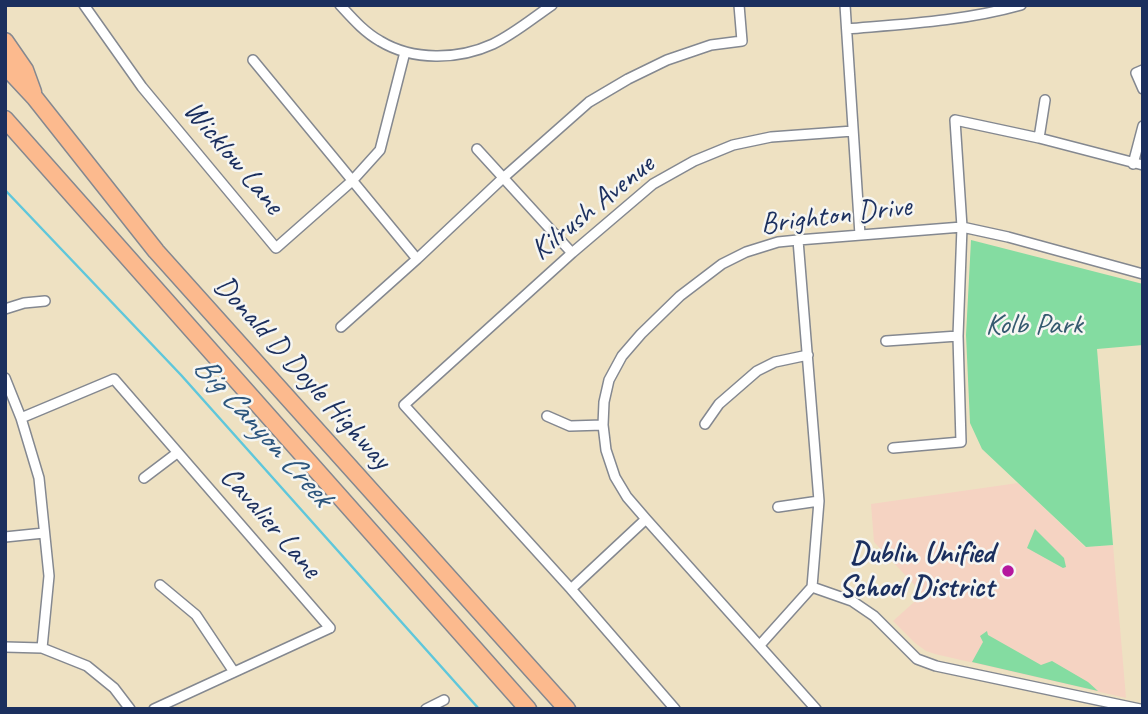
<!DOCTYPE html>
<style>
body{margin:0}
#map{position:relative;width:1148px;height:714px;overflow:hidden;background:#eee1c2;font-family:Caveat,sans-serif}
canvas{display:block}
.frame{position:absolute;inset:0;border:7px solid #1b2f5e;pointer-events:none}
</style>
<div id="map">
<canvas width="1148" height="714"></canvas>
<div class="frame"></div>
</div>
<script>
const g = document.querySelector('canvas').getContext('2d');
g.lineJoin = 'round';
function fill(path, color) { g.fillStyle = color; g.fill(path, 'evenodd'); }
function trace(path, color, width, dash) { g.strokeStyle = color; g.lineWidth = width; g.lineCap = dash ? 'butt' : 'round'; g.setLineDash(dash || []); g.stroke(path); }
function write(font, color, halo, rows, align = 'center') {
  g.font = font + ' Caveat,sans-serif'; g.lineWidth = 5; g.setLineDash([]); g.textBaseline = 'middle'; g.strokeStyle = halo; g.fillStyle = color; for (const [text, x, y, turn = 0] of rows) {
    g.save(); g.translate(x, y); g.rotate((+turn || 0) * Math.PI / 180); g.textAlign = isNaN(turn) ? turn : align; if (halo) g.strokeText(text, 0, 0); g.fillText(text, 0, 0); g.restore();
  }
}
const built = new Path2D(`
 M1018,483L1085,547L1113,545L1126,698L935,654L926,651L915,643L893,621L923,594L874,542L871,504Z`);
const green = new Path2D(`
 M971,240L1143,284V345L1097,349L1113,545L1086,547L982,449L970,423L966,335Z
 M1035,529L1064,558L1066,567L1063,568L1027,548Z
 M987,631L988,635L1041,665L1052,661L1088,682L1098,691L972,662L983,642L980,636Z`);
const stream = new Path2D(`
 M5,190L181,375L479,709`);
const minor = new Path2D(`
 M84,5L142,87L276,248L352,181L380,150L405,52
 M340,5C352,18 364,32 380,41C413,61 458,60 493,44C514,34 533,18 552,5
 M845,5L860,235
 M847,29C905,24 964,21 1021,5
 M253,60L417,259
 M1143,70L1136,73L1143,89
 M1039,138L1045,100
 M477,149L572,253
 M1133,164L1143,126
 M5,309L24,303L45,301
 M341,327L417,259L503,178L589,102L628,79L667,60L711,45L742,41L739,5
 M886,341L958,336
 M5,378L21,418L39,478L49,576L42,648
 M547,416L570,426L603,425
 M21,418L114,379L330,628L154,709
 M705,424L719,404L757,371L775,362L808,355
 M893,448L961,442L958,336L962,227L955,120L1039,138L1143,165
 M144,478L177,453
 M778,507L819,501
 M5,537L44,533
 M160,585L196,615L234,672
 M812,587L852,601L874,616L917,659L936,666L1140,709
 M571,589L646,519
 M760,645L812,587L819,501L798,240
 M5,647L42,648L87,666L114,688L130,709
 M426,709L444,700
 M675,709L571,589L404,405L572,253L653,184L694,161L733,145L771,137L853,131
 M816,709L646,519L627,497L615,477L606,450L603,425L604,402L609,380L622,356L641,334L680,296L722,264L746,252L778,242L798,240L962,227L1008,237L1143,274`);
const motorway = new Path2D(`
 M5,41L25,70L33,92
 M5,66L35,98L156,251L567,709
 M5,119L528,709`);
const markers = [
 [1008,571,7,"#b5179e"]
];
const streetNames = [
 ["Wicklow Lane",233,158,50],
 ["Kilrush Avenue",593,208,-39],
 ["Brighton Drive",836,216,-7],
 ["Donald D Doyle Highway",302,373,48],
 ["Cavalier Lane",270,523,49]
];
const parkNames = [
 ["Kolb Park",1034,325]
];
const poiNames = [
 ["Dublin Unified",994,554],
 ["School District",994,588]
];
const waterNames = [
 ["Big Canyon Creek",262,432,48]
];
fill(built, '#f5d3c2');
fill(green, '#84dca1');
trace(stream, '#5fc7db', 2.5);
trace(minor, '#848890', 12);
trace(motorway, '#848890', 19);
trace(minor, '#fff', 9);
trace(motorway, '#fcba8e', 16);
for (const [x, y, r, color] of markers) { const dot = new Path2D(); dot.arc(x, y, r, 0, 2 * Math.PI); g.fillStyle = color; g.fill(dot); trace(dot, '#f6f6f2', 2.5); }
write('30px', '#1b2f5e', '#f6f6f2', streetNames);
write('30px', '#355a6f', '#f6f6f2', parkNames);
write('bold 30px', '#1b2f5e', '#f6f6f2', poiNames, 'right');
write('italic 32px', '#2c557d', '#f6f6f2', waterNames);
</script>
